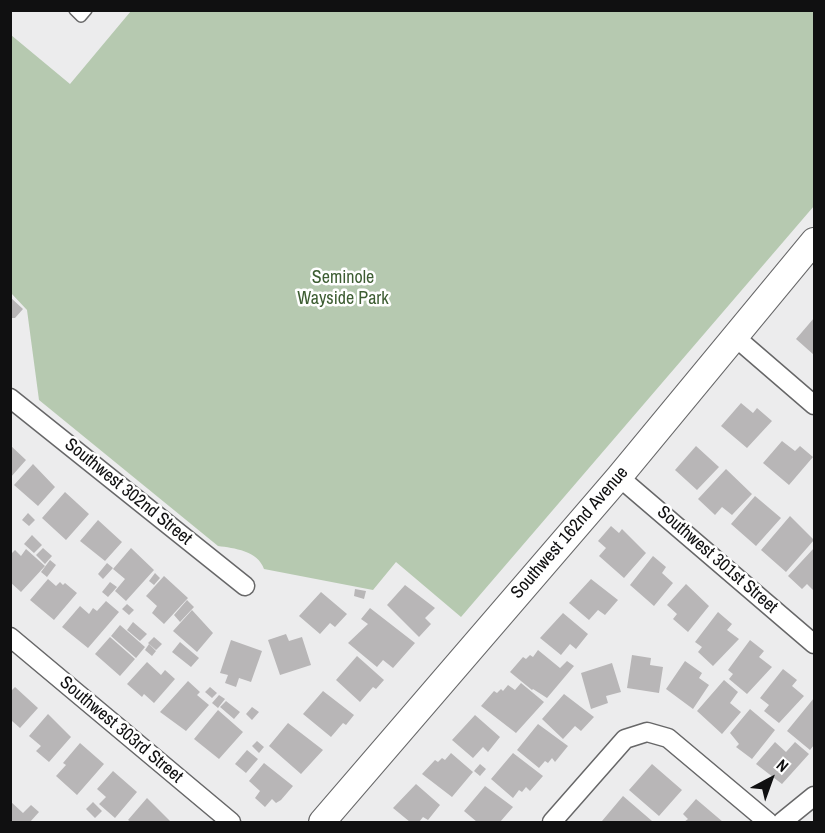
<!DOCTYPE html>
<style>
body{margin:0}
#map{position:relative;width:825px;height:833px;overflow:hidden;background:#ececed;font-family:"Archivo Narrow",sans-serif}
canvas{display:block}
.frame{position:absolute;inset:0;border:12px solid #101011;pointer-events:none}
.north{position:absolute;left:741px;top:749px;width:60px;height:60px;-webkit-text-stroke:4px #fff;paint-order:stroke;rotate:41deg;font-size:16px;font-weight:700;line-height:24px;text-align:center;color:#101011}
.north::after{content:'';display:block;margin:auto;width:21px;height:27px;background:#101011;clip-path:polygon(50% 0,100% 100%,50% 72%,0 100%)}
</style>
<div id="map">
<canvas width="825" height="833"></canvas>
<div class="frame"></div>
<div class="north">N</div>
</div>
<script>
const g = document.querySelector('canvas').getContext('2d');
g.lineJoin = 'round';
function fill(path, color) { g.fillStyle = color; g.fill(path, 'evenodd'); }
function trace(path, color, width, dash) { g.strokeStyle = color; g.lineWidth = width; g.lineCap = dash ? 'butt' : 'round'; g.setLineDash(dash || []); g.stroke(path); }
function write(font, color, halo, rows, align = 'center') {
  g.font = font + ' "Archivo Narrow",sans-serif'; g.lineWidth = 5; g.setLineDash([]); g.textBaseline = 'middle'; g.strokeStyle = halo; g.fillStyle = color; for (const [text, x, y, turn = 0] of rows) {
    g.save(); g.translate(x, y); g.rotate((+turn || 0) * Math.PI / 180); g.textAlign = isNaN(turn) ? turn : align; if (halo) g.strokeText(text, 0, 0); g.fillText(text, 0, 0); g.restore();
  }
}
const green = new Path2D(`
 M131,11H814V206L461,617L396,562L373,590L264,569C258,551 234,548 218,546L39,400L27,310L11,293V35L70,84Z`);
const building = new Path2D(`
 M10,297L23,309L15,318H10Z
 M814,318V355L796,339Z
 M741,403L753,413L757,408L772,421L747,448L721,426Z
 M782,441L795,451L800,446L813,457L789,485L763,463Z
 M10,445L26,460L10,478Z
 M696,446L719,467L697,490L675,470Z
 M33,464L55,487L38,506L14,485Z
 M726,469L752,494L732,515L722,507L715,515L698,499Z
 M65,492L89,514L66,540L42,518Z
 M755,496L781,518L756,546L731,524Z
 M28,513L35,520L29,526L22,520Z
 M790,516L814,540L786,572L761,550Z
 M98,520L122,542L105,561L80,541Z
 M611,526L619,533L622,529L646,553L624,578L599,556L606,548L598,541Z
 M32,535L42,545L34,553L24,544Z
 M43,548L52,556L45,564L36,555Z
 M131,548L154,570L126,601L115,591L125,579L113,569Z
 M814,548V591L807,584L802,589L788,576Z
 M26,549L45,566L21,592L10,582V555L15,550L21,556Z
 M653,556L666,567L662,573L673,583L654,606L630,585Z
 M50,560L56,565L47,577L41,572Z
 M107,563L113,568L103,579L98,574Z
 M155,573L160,578L154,585L149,581Z
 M164,576L188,598L164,624L152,613L157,606L146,596Z
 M48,579L56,586L60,582L63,585L65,583L77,593L54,620L30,600Z
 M591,579L618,600L605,615L598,610L589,620L569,603Z
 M110,582L117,587L108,597L102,592Z
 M686,584L709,606L688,632L673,619L677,614L667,605Z
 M405,585L435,608L425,618L431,624L419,637L387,605Z
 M355,589L366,591L364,599L354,596Z
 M321,592L347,614L335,627L330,623L320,634L299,616Z
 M187,600L194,607L180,622L174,615Z
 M106,601L119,612L88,648L62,627L80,606L89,614L93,608L97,611Z
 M127,604L134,610L129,615L122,609Z
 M370,608L415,643L393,668L383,660L377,667L348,643L368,624L361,619Z
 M192,610L213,633L197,652L173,631Z
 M718,612L732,624L727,630L739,639L713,666L698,652L702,647L695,642Z
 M563,613L588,634L576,649L570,644L561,655L540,638Z
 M133,622L147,634L140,641L127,630Z
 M120,625L145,647L136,658L111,636Z
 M286,634L289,641L302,637L311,665L280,675L268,640Z
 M110,637L135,659L120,676L95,654Z
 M154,637L162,644L156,650L148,643Z
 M231,640L262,651L251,682L239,678L236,687L225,683L228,675L220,673Z
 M750,640L764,651L759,657L772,667L747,694L729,679L733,674L728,670Z
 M180,642L199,658L191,667L172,652Z
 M149,644L156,651L152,656L145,650Z
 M538,650L560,668L567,661L574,666L547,698L533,689L532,690L510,672L523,657L526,659L530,655L533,657Z
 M632,655L651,658L650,665L663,667L659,693L627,688Z
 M357,656L384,680L376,689L373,687L360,702L336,680Z
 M685,661L702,673L699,678L709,685L693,709L666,689Z
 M147,662L161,675L165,670L175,679L154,703L144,694L142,697L127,684Z
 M612,663L621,692L606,696L608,703L591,709L581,673Z
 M783,669L797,680L792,686L804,696L779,723L764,711L769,705L760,698Z
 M724,680L738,692L730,703L741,712L722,734L697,711Z
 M188,681L200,692L197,695L209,705L186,731L160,712Z
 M521,683L544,702L516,733L481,706L494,691L497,693L501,689L503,691L508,685L515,690Z
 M15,687L38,708L20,728L12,721L10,723V692Z
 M210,687L217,693L212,698L205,692Z
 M323,691L354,715L346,725L343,723L331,737L303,714Z
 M564,694L594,717L581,731L575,726L563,739L542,719Z
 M219,695L225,699L218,708L212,703Z
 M814,698V745L810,750L787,731Z
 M226,701L240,712L234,719L220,707Z
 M252,707L259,712L252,720L246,714Z
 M750,709L775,730L752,759L736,747L739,744L730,733Z
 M218,710L243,732L219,759L194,739Z
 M48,714L71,737L49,762L36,751L41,746L29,736Z
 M475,715L500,737L488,752L483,747L473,758L452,740Z
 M288,723L323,750L301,774L269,746Z
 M538,724L568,746L555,762L552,758L548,763L545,761L539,768L517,750Z
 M257,741L264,747L259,753L252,746Z
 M775,742L786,752L795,742L809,754L782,784L756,764Z
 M80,743L104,764L77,795L56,776L66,765L63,763Z
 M247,750L258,759L246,773L235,764Z
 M451,753L473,772L452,797L422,774L435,760L438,762L442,758L445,760Z
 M513,753L543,776L530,791L526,787L522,792L519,790L513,798L491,779Z
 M264,763L293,786L281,800L276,803L272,799L265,807L255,798L260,791L249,781Z
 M480,764L486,769L480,776L474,771Z
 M652,764L682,790L659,816L629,790Z
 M113,771L137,792L115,818L99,804L106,797L97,789Z
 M416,784L440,805L428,820L423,817L419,822H410L393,808Z
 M485,786L513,807L500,822H477L464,811Z
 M623,796L652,821L651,822L602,821Z
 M147,798L170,821L168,822H131L128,820Z
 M696,799L723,822H684L688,819L683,814Z
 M10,801L23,813L31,805L39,812L30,822H10Z
 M93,802L102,811L95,818L86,809Z`);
const lane = new Path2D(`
 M74,10L81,17L87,10`);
const street = new Path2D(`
 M734,336L814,405
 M10,398L245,586
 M619,477L814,644
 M10,637L231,822
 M552,822L625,739L647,732L668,738L768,822
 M782,822L814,796`);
const secondary = new Path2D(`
 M322,822L619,477L814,241`);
const parkNames = [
 ["Seminole",343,278],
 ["Wayside Park",343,299]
];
const streetNames = [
 ["Southwest 302nd Street",128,492,39],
 ["Southwest 162nd Avenue",570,533,-49],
 ["Southwest 301st Street",717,560,41],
 ["Southwest 303rd Street",121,730,40]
];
fill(green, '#b6c9b0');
fill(building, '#b8b6b7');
trace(lane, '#676768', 12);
trace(street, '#676768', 21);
trace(secondary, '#676768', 28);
trace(lane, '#fff', 9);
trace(street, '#fff', 18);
trace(secondary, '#fff', 26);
write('18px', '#3d5d32', '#fff', parkNames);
write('18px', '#101011', '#fff', streetNames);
</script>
